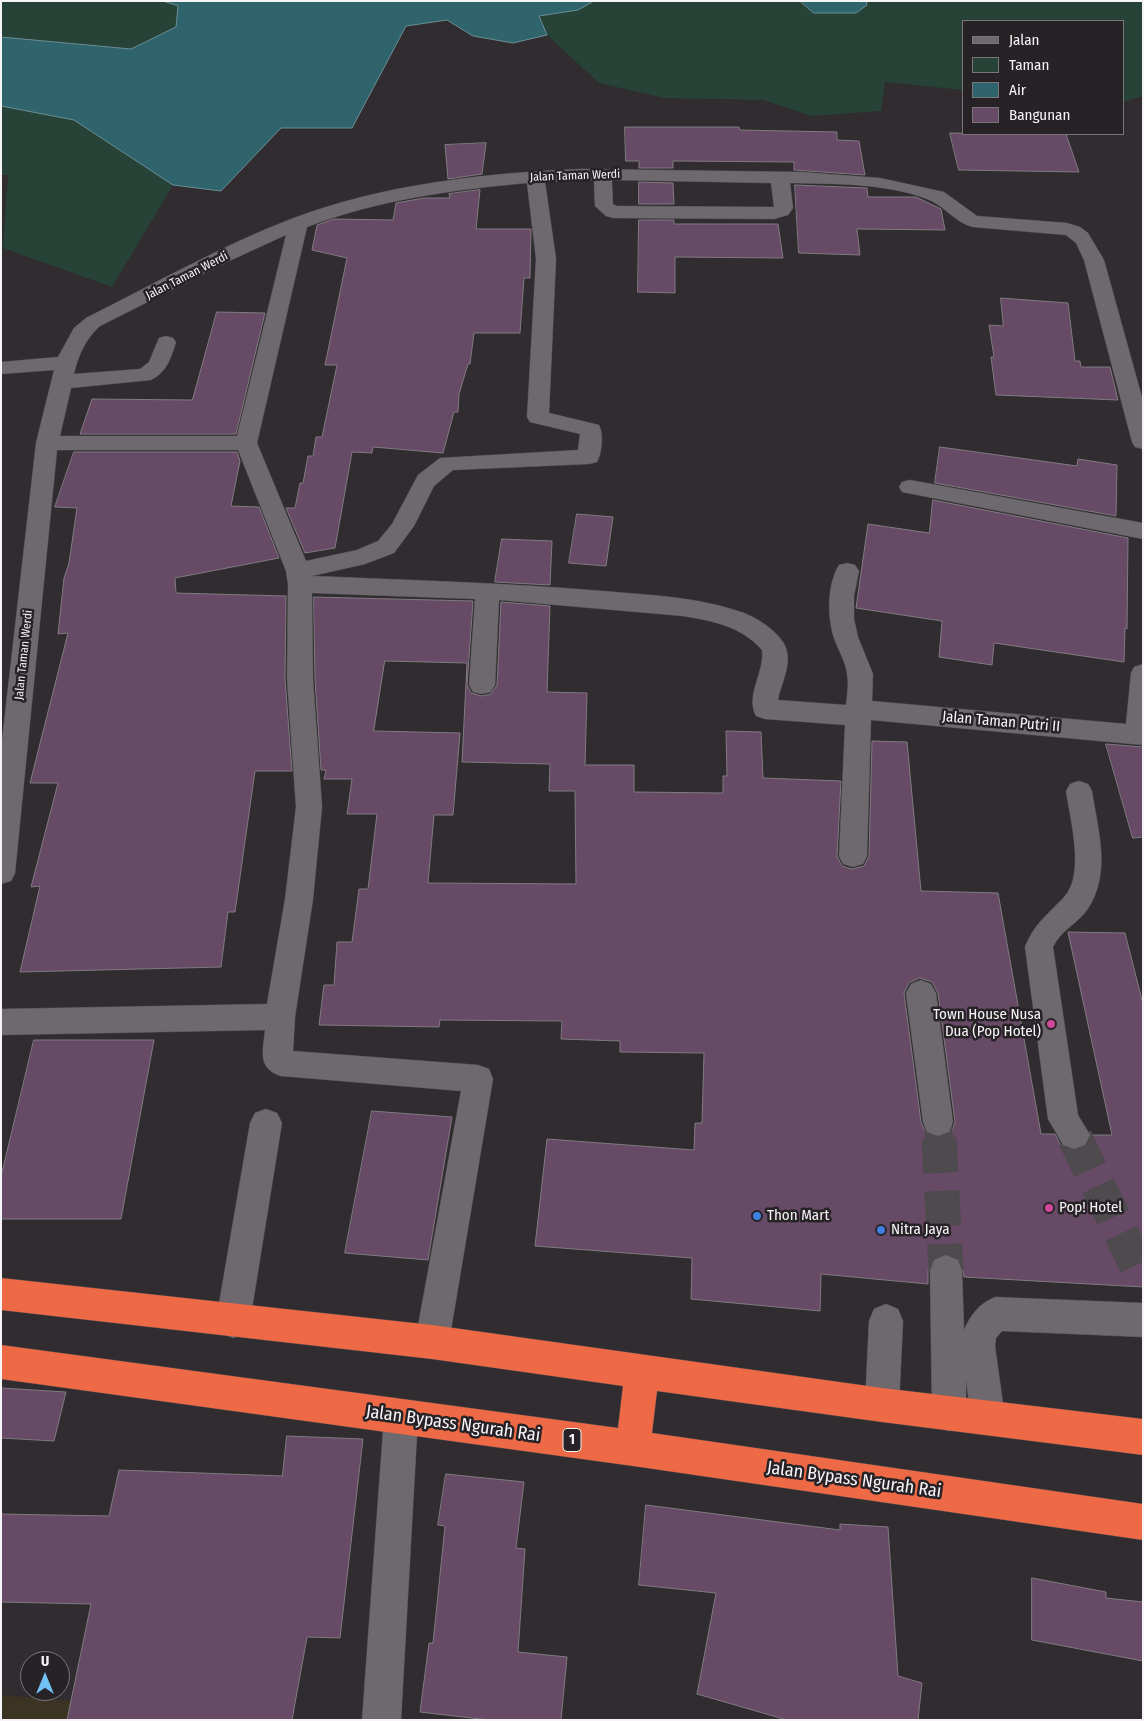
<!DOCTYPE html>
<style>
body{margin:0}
#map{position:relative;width:1144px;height:1721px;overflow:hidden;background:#302c30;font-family:"Fira Sans Condensed",sans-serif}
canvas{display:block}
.frame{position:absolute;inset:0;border:2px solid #f6f4f6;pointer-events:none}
.legend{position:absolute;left:962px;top:20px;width:162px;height:115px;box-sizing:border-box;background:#262226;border:1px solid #797679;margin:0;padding:6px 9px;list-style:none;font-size:15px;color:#f6f4f6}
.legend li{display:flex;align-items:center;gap:10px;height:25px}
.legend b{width:25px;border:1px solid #797679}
.north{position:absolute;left:20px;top:1651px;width:50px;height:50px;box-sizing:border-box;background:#262226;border:1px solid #797679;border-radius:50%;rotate:0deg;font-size:14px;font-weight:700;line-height:20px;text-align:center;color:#f6f4f6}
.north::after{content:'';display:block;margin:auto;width:18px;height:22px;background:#71c1f5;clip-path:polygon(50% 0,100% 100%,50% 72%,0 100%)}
</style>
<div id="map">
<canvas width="1144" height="1721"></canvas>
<div class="frame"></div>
<ul class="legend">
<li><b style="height:6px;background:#6e696e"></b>Jalan</li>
<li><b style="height:14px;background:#274236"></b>Taman</li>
<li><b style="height:14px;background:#2f646c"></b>Air</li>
<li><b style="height:14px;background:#674b66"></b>Bangunan</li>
</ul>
<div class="north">U</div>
</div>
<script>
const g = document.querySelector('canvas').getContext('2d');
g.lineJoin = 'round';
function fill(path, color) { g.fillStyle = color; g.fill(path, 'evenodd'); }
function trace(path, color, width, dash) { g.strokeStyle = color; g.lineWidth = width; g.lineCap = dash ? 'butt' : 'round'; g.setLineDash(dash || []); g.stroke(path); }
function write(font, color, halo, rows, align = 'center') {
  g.font = font + ' "Fira Sans Condensed",sans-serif'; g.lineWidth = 5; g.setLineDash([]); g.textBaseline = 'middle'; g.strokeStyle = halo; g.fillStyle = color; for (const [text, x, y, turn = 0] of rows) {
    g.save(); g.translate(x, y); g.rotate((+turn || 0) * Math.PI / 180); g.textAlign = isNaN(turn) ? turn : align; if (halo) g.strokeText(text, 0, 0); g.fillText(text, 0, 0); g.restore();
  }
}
const education = new Path2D(`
 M1,1695L193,1712L191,1720H1Z`);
const green = new Path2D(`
 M1,1H163L179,6L176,27L131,49L1,37Z
 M594,1H800L814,13L867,5L866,1H1143V96L1123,102V21H963V90L885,82L881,111L812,116L763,100L664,98L599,83L547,35L538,16L578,10Z
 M1,106L74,120L173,185L112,287L3,248L8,175H1Z`);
const water = new Path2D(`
 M163,1H594L578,10L539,16L547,35L513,43L473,36L447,20L406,26L352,128H281L221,191L173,185L74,120L1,106V37L131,49L176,27L178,6Z
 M800,1H866L867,5L856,13H814Z`);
const building = new Path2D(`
 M625,127H739L740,130L837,132V140L859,141L865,175L794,170V162L673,161V168H639V161H626Z
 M950,133L1066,134L1079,172L959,170Z
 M486,143L482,174L448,179L445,145Z
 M639,182L673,183L674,204H639Z
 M795,185L867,188L868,197H916L941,209L945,230L857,229L860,255L799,253Z
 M480,190L476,229H531L530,278H524L520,333H474L470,364H468L459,394L458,412H454L443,453L373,447L372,453L352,452L335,548L305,553L286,508H295L300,483H303L308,456H313L316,437H322L337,365H325L347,258L312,250L317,225L334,219L393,220L396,203L424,198H450L449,194Z
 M639,220H674V224H778L783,258L675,257V293L638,292Z
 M1001,298L1068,303L1075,361H1080L1081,367H1110L1118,400L996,395L991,357H994L989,325L1003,326Z
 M217,312L265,313L236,434H80L92,399L192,400Z
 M940,447L1077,466L1078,459L1117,465L1116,516L935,483Z
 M74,452H237L240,461L231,506L259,507L279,558L175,578L176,593L286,596L285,679L292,771H255L235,912H228L221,967L20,972L40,886L31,887L58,783H30L68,633L58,634L64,578L69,563L77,508L55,507Z
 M933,500L1128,538L1127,629L1125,628L1124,662L994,643L992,665L939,657L942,621L856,608L868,524L929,533Z
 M577,514L613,517L606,566L569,563Z
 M502,539L552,541L550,585L495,582Z
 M314,597L473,601L467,685L471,693L482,696L491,694L497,685L501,602L550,606L547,692L587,693L585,765H634V792L723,793V776H727L726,731L761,732L763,778L841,781L837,856L842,866L852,869L864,866L869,856L872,741L907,742L921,891L998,893L1041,1134H1055L1061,1146L1073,1151L1086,1147L1092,1135H1112L1068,932L1125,933L1143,1004V1287L964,1277L960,1259L945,1253L932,1259L928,1271V1284L821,1274L820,1311L691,1299L692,1258L535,1246L547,1139L694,1150L695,1123H702L704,1053L620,1052V1041L561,1039L562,1021L440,1020L439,1027L319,1025L324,985H334L337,942H352L359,889H368L377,814H347L352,779H324L326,770H321L315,679ZM385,661L467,663L462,762L550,764L549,791H575L576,884L428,883L434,815H453L460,733L374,731ZM920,978L932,982L938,993L955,1122L951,1133L939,1138L926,1134L921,1122L904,993L909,983Z
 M1106,744L1143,747V837L1133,838Z
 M34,1040H154L121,1219H1V1177Z
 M372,1111L452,1117L428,1260L345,1253Z
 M1,1388L66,1392L54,1441L1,1438Z
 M287,1436L363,1439L340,1638L307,1637L292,1720H67L91,1604L1,1602V1514L109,1516L119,1470L282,1476Z
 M446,1474L524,1482L516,1548L525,1549L518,1652L567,1657L561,1720H489L420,1712L429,1643H433L445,1526L438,1525Z
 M646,1505L840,1530V1524L888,1527L898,1676L922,1683L918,1720H787L697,1694L716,1593L639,1585Z
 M1032,1578L1106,1592V1598L1143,1602V1661L1032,1640Z`);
const minorTunnelFar1 = new Path2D(`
 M938,1122L939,1139
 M1074,1135L1076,1139`);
const minorTunnel = new Path2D(`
 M939,1138L946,1271
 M1075,1138L1143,1279`);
const minor = new Path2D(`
 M582,169L802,172L880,178L944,192L977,216L1067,223L1080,227L1088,233L1104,260L1143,401V449L1135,447L1132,442L1084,260L1076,243L1066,235L973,227C954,222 945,206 927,199C886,183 834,184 790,183L793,208L788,215L774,219L613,218L606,216L595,206L594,180L545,182L556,259L549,413L599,425C604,434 602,453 597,462L589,464L453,470L434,486L414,526L394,553L365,564L312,576C410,580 506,583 603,591C650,595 699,597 744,613C759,619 774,629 783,642C795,661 781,682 778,700L846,705C847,696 849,684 847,674C846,662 838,650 834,638C827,616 827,585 839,565L847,563L855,565L859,571L854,596V619L858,637L873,674L872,701L1126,724L1131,673L1134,667L1143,664V745L871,720L867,856L863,864L853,867L843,864L839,856L845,725L765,719L756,716C745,695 765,672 762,650C741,626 713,621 683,616L499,600L495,685L491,692L482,694L473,692L469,685L475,599L312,593L313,679L322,807L313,899L295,1017L293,1051L478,1065L489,1069L493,1079L449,1342L444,1354L432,1359L420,1354L415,1342L461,1091L281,1076C257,1068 263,1052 265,1030L1,1035V1009L267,1004L285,899L296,807L287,679L288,584L286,571L238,450H57L15,873L11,881L1,884V749L36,443L54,370L1,374V362L58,357L74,328L86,318C154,284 221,246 291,219C383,184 485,173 582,169ZM612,180L771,183L774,207L617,206L613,204ZM527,183L536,259L527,417L530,422L580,434L578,450L440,458L418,475L392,524L378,541L357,550L306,561L257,443L307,227C377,200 452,190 527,183ZM286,235L237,436H60L71,388L151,380C167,372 171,358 176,342L173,338L166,336L159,338L149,362L140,369L74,374C78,356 86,338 100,326L225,263Z
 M910,480L1143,523V539L902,492L899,487L902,482Z
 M1079,781L1088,784L1092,791C1098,831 1112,874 1087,910C1077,924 1060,931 1053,947L1078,1115L1090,1135L1085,1145L1074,1149L1063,1145L1048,1119L1025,947C1035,922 1048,915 1065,896C1085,873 1070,819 1066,791L1070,784Z
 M921,980L931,984L936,993L953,1122L949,1132L938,1136L927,1132L923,1122L906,993L911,984Z
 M266,1109L277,1113L282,1123L250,1321L245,1333L233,1338L221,1333L216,1321L250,1123L255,1113Z
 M946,1255L958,1260L962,1271L964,1330C971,1314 979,1304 995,1297L1143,1303V1337L1002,1331L996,1338L995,1346L1005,1418L1000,1430L988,1435L976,1430L971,1418L966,1380V1414L961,1426L949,1431L937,1426L932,1414L930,1271L934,1260Z
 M886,1304L898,1309L903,1321L899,1405L894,1417L882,1422L870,1417L865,1405L869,1321L874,1309Z
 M401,1400L413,1405L418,1417L401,1720H362L384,1417L389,1405Z`);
const highway = new Path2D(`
 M1,1278L432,1325L882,1388L1143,1419V1455L882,1422L657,1391L652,1433L1143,1504V1540L633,1466L1,1379V1345L618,1428L623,1386L432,1359L1,1310Z`);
const markers = [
 [1051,1024,5,"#d1479c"],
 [1049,1208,5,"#d1479c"],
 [757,1216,5,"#3f7fe0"],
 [881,1230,5,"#3f7fe0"]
];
const farStreetnames = [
 ["Jalan Taman Werdi",575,176,-2],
 ["Jalan Taman Werdi",187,276,-27],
 ["Jalan Taman Werdi",24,655,-84]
];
const shields = [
 [572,1440,18]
];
const shieldNames = [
 ["1",572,1440]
];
const streetNames = [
 ["Jalan Taman Putri II",1001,722,5]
];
const poiNames = [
 ["Town House Nusa",1041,1015,"right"],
 ["Dua (Pop Hotel)",1041,1032,"right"],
 ["Pop! Hotel",1059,1208],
 ["Thon Mart",767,1216],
 ["Nitra Jaya",891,1230]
];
const nearStreetnames = [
 ["Jalan Bypass Ngurah Rai",453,1424,8],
 ["Jalan Bypass Ngurah Rai",854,1480,8]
];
fill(education, '#3c3423');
fill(green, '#274236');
fill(water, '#2f646c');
trace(water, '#6b8f95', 1);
fill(building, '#674b66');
trace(building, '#807b80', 1);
trace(minorTunnelFar1, '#4e4a4e', 28, [28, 14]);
trace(minorTunnel, '#4e4a4e', 35, [35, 18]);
trace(minor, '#4d4a4d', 1);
trace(highway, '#4d4a4d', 1);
fill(minor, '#6e696e');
fill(highway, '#ee6945');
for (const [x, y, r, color] of markers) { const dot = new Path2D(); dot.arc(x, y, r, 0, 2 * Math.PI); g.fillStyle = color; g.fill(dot); trace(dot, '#262226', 2); }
write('12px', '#f6f4f6', '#262226', farStreetnames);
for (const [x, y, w] of shields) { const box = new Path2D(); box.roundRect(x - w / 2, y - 11.5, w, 23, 4); g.fillStyle = '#262226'; g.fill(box); trace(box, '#f6f4f6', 1); }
write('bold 14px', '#f6f4f6', null, shieldNames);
write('15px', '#f6f4f6', '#262226', streetNames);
write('15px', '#f6f4f6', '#262226', poiNames, 'left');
write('18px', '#f6f4f6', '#262226', nearStreetnames);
</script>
